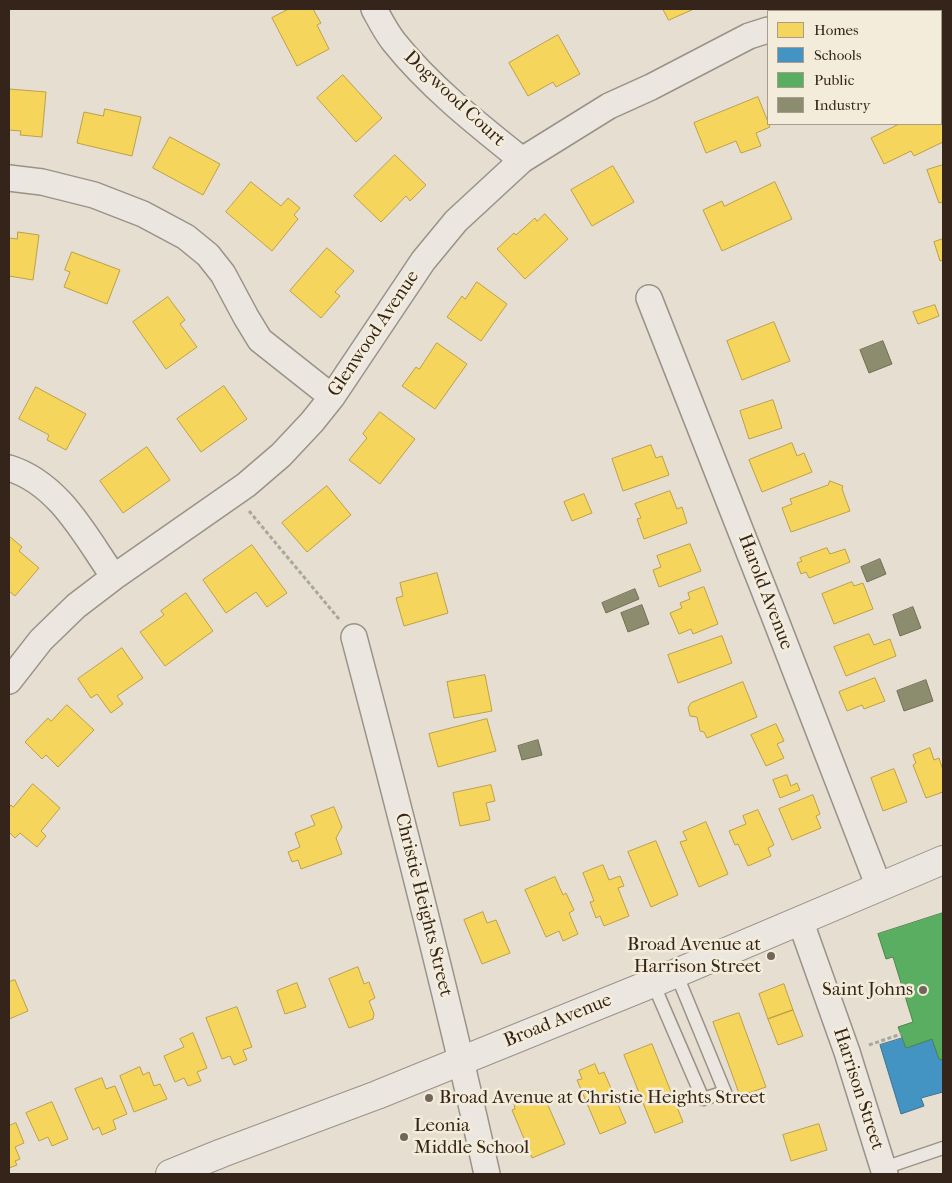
<!DOCTYPE html>
<style>
body{margin:0}
#map{position:relative;width:952px;height:1183px;overflow:hidden;background:#e6ded0;font-family:"IM FELL French Canon",serif}
canvas{display:block}
.frame{position:absolute;inset:0;border:10px solid #342419;pointer-events:none}
.legend{position:absolute;left:767px;top:10px;width:175px;height:115px;box-sizing:border-box;background:#f4ecdb;border:1px solid #a79c8d;margin:0;padding:6px 9px;list-style:none;font-size:15px;color:#342419}
.legend li{display:flex;align-items:center;gap:10px;height:25px}
.legend b{width:25px;border:1px solid #a79c8d}
</style>
<div id="map">
<canvas width="952" height="1183"></canvas>
<div class="frame"></div>
<ul class="legend">
<li><b style="height:14px;background:#f6d55c"></b>Homes</li>
<li><b style="height:14px;background:#4393c3"></b>Schools</li>
<li><b style="height:14px;background:#5aae61"></b>Public</li>
<li><b style="height:14px;background:#8c8c6e"></b>Industry</li>
</ul>
</div>
<script>
const g = document.querySelector('canvas').getContext('2d');
g.lineJoin = 'round';
function fill(path, color) { g.fillStyle = color; g.fill(path, 'evenodd'); }
function trace(path, color, width, dash) { g.strokeStyle = color; g.lineWidth = width; g.lineCap = dash ? 'butt' : 'round'; g.setLineDash(dash || []); g.stroke(path); }
function write(font, color, halo, rows, align = 'center') {
  g.font = font + ' "IM FELL French Canon",serif'; g.lineWidth = 5; g.setLineDash([]); g.textBaseline = 'middle'; g.strokeStyle = halo; g.fillStyle = color; for (const [text, x, y, turn = 0] of rows) {
    g.save(); g.translate(x, y); g.rotate((+turn || 0) * Math.PI / 180); g.textAlign = isNaN(turn) ? turn : align; if (halo) g.strokeText(text, 0, 0); g.fillText(text, 0, 0); g.restore();
  }
}
const homes = new Path2D(`
 M289,9H313L321,23L317,25L329,49L297,66L272,18Z
 M663,9H694L669,20Z
 M558,35L580,74L556,87L553,82L528,96L509,63Z
 M343,75L382,118L356,142L317,98Z
 M9,89L46,92L42,137L20,135L21,131L9,130Z
 M758,97L770,127L756,133L761,146L741,153L736,141L706,153L694,123Z
 M105,109L141,117L132,156L77,143L84,112L103,116Z
 M943,116V142L914,156L911,151L884,164L871,138L899,124H941V117Z
 M170,137L220,164L203,195L153,168Z
 M395,155L426,185L410,201L406,196L381,222L354,196Z
 M943,165V202L939,203L927,170Z
 M613,166L634,202L592,226L571,190Z
 M251,182L281,206L288,198L300,208L294,215L298,219L272,251L226,212Z
 M775,182L792,219L722,251L703,210L722,201L724,206Z
 M545,214L568,239L525,279L497,249L514,233L516,235L535,218L537,221Z
 M18,232L39,235L33,280L9,276V238L17,239Z
 M943,239V260L940,261L934,242Z
 M327,248L354,271L335,292L340,296L321,318L290,291Z
 M72,252L120,270L107,304L64,287L70,272L65,270Z
 M477,282L507,304L481,341L447,317L462,296L465,299Z
 M168,297L185,320L180,324L197,347L166,369L133,322Z
 M935,305L939,316L918,324L913,312Z
 M774,322L790,361L742,380L727,341Z
 M437,343L467,364L435,409L402,386L416,367L419,369Z
 M224,386L247,419L201,452L177,419Z
 M36,387L86,414L66,450L47,440L49,435L19,419Z
 M773,400L782,428L749,439L740,411Z
 M380,412L415,439L380,484L349,460L367,438L363,434Z
 M792,443L797,456L804,453L812,472L762,492L749,460Z
 M651,445L656,458L662,456L669,475L623,491L612,459Z
 M147,447L170,480L123,513L100,481Z
 M830,481L843,486L842,489L850,511L791,532L782,508L792,504L790,499L828,485Z
 M327,486L351,515L307,552L282,523Z
 M670,491L677,509L682,507L687,523L644,539L637,519L641,518L635,504Z
 M584,494L592,513L572,521L564,502Z
 M9,536L22,547L19,551L39,568L15,596L9,591Z
 M690,544L701,571L659,587L653,570L661,567L657,556Z
 M252,545L287,593L267,607L256,592L226,613L203,580Z
 M827,548L830,554L845,549L850,562L809,578L806,572L801,574L797,563L802,561L800,558Z
 M437,573L448,613L404,626L396,598L403,596L400,583Z
 M852,582L854,586L863,583L873,609L834,624L822,594Z
 M704,587L718,624L693,634L691,629L679,634L670,613L682,608L680,603L690,599L688,593Z
 M186,593L213,631L165,666L140,632L164,615L161,611Z
 M869,634L874,645L890,639L896,656L846,676L834,647Z
 M722,636L732,663L678,683L668,655Z
 M122,648L143,678L117,696L123,704L111,713L97,694L91,698L78,679Z
 M485,675L492,711L454,718L447,682Z
 M875,678L885,701L864,709L862,705L847,711L839,692Z
 M743,682L757,717L707,738L704,732L700,731L697,717L690,716L688,708L691,703Z
 M67,705L94,730L58,767L46,755L42,759L25,742L48,718L51,721Z
 M487,719L496,751L438,767L429,734Z
 M776,724L784,741L777,744L784,758L766,766L751,735Z
 M930,748L934,760L939,758L943,770V792L926,798L913,765L916,763L913,755Z
 M894,769L907,802L883,811L871,778Z
 M787,775L791,786L797,783L800,790L780,798L773,780Z
 M33,784L60,808L41,831L46,836L37,847L20,833L15,838L9,832V808L11,805L13,807Z
 M491,785L495,801L486,803L490,820L460,826L453,793Z
 M813,795L820,814L816,816L821,828L792,840L779,809Z
 M334,807L342,827L336,838L342,854L301,869L298,860L292,862L288,852L300,847L295,833L315,825L311,816Z
 M758,810L774,845L768,848L771,856L748,866L738,844L735,845L729,831L746,824L743,816Z
 M706,822L728,874L699,887L680,842L687,840L683,832Z
 M656,841L678,895L651,907L628,852Z
 M603,865L609,880L620,876L624,886L618,888L629,916L604,926L600,916L596,918L590,902L594,901L583,873Z
 M555,877L563,895L566,893L574,910L569,913L578,934L563,941L559,931L546,937L525,890Z
 M483,912L487,923L496,920L510,953L482,964L464,920Z
 M358,967L364,984L369,982L375,998L369,1001L374,1014L373,1019L349,1028L329,979Z
 M15,980L28,1011L9,1019V982Z
 M297,983L306,1007L285,1014L277,991Z
 M784,984L793,1010L768,1019L759,994Z
 M237,1007L252,1047L243,1050L247,1060L234,1065L230,1056L222,1059L206,1018Z
 M793,1010L803,1036L778,1045L768,1019Z
 M739,1013L766,1087L740,1096L713,1022Z
 M193,1033L207,1068L197,1072L201,1081L188,1086L184,1078L175,1082L164,1056L184,1047L180,1039Z
 M652,1044L683,1122L655,1133L624,1055Z
 M595,1064L599,1074L604,1072L626,1123L600,1134L577,1080L582,1079L579,1071Z
 M140,1067L143,1075L149,1072L154,1086L160,1084L167,1099L134,1112L120,1076Z
 M102,1078L106,1089L115,1086L127,1114L113,1120L116,1129L102,1135L99,1127L93,1130L75,1089Z
 M538,1093L543,1094L565,1144L532,1158L512,1110L515,1109L514,1104Z
 M52,1102L68,1139L52,1146L48,1137L39,1141L26,1113Z
 M16,1123L24,1143L15,1147L20,1159L15,1161L17,1165L9,1168V1126Z
 M819,1124L827,1150L791,1161L783,1135Z`);
const schools = new Path2D(`
 M903,1038L906,1048L932,1039L939,1059L943,1060V1092L921,1098L924,1106L901,1114L880,1045Z`);
const public = new Path2D(`
 M943,913V1060L939,1059L932,1039L906,1048L898,1027L913,1022L893,957L886,959L878,934Z`);
const industry = new Path2D(`
 M883,341L892,364L869,373L860,350Z
 M880,559L886,574L867,582L861,567Z
 M635,589L639,599L606,613L602,603Z
 M642,605L649,624L628,632L621,613Z
 M913,607L921,628L900,636L893,615Z
 M926,680L933,701L904,711L897,691Z
 M538,740L542,755L522,760L518,746Z`);
const path = new Path2D(`
 M249,511L339,619
 M869,1045L901,1034`);
const service = new Path2D(`
 M653,983L703,1099L725,1092L676,973
 M884,1168L943,1148`);
const minor = new Path2D(`
 M374,9C380,20 386,32 394,42C430,87 477,124 522,160
 M941,31H943
 M9,178L42,182L94,195L143,214L186,237L208,255L223,274L246,317L260,340L332,397
 M649,298L773,613L879,887
 M9,468C60,484 85,536 114,577
 M354,637C401,815 447,994 487,1174
 M9,681L41,640L76,606L114,577L246,485L281,455L312,422L332,397L423,261L456,221L522,160L609,106L651,87L749,36L768,30
 M800,920L847,1052L885,1174`);
const tertiary = new Path2D(`
 M170,1174L222,1153L377,1095L653,983L943,860`);
const markers = [
 [771,956,5,"#726559"],
 [923,990,5,"#726559"],
 [429,1098,5,"#726559"],
 [404,1137,5,"#726559"]
];
const streetNames = [
 ["Dogwood Court",454,99,43],
 ["Glenwood Avenue",374,334,-56],
 ["Harold Avenue",765,592,69],
 ["Christie Heights Street",423,905,76],
 ["Broad Avenue",558,1021,-22],
 ["Harrison Street",858,1089,72]
];
const poiNames = [
 ["Broad Avenue at",761,945],
 ["Harrison Street",761,967],
 ["Saint Johns",913,990],
 ["Broad Avenue at Christie Heights Street",439,1098,"left"],
 ["Leonia",414,1126,"left"],
 ["Middle School",414,1148,"left"]
];
fill(homes, '#f6d55c');
trace(homes, '#bca048', 1);
fill(schools, '#4393c3');
trace(schools, '#3e7290', 1);
fill(public, '#5aae61');
trace(public, '#4f854b', 1);
fill(industry, '#8c8c6e');
trace(industry, '#726d54', 1);
trace(service, '#989288', 15);
trace(minor, '#989288', 28);
trace(tertiary, '#989288', 30);
trace(path, '#aaa59e', 3, [4, 2.5]);
trace(service, '#ebe7e0', 12);
trace(minor, '#ebe7e0', 25);
trace(tertiary, '#ebe7e0', 28);
for (const [x, y, r, color] of markers) { const dot = new Path2D(); dot.arc(x, y, r, 0, 2 * Math.PI); g.fillStyle = color; g.fill(dot); trace(dot, '#f4ecdb', 2); }
write('19px', '#342419', '#f4ecdb', streetNames);
write('19px', '#342419', '#f4ecdb', poiNames, 'right');
</script>
